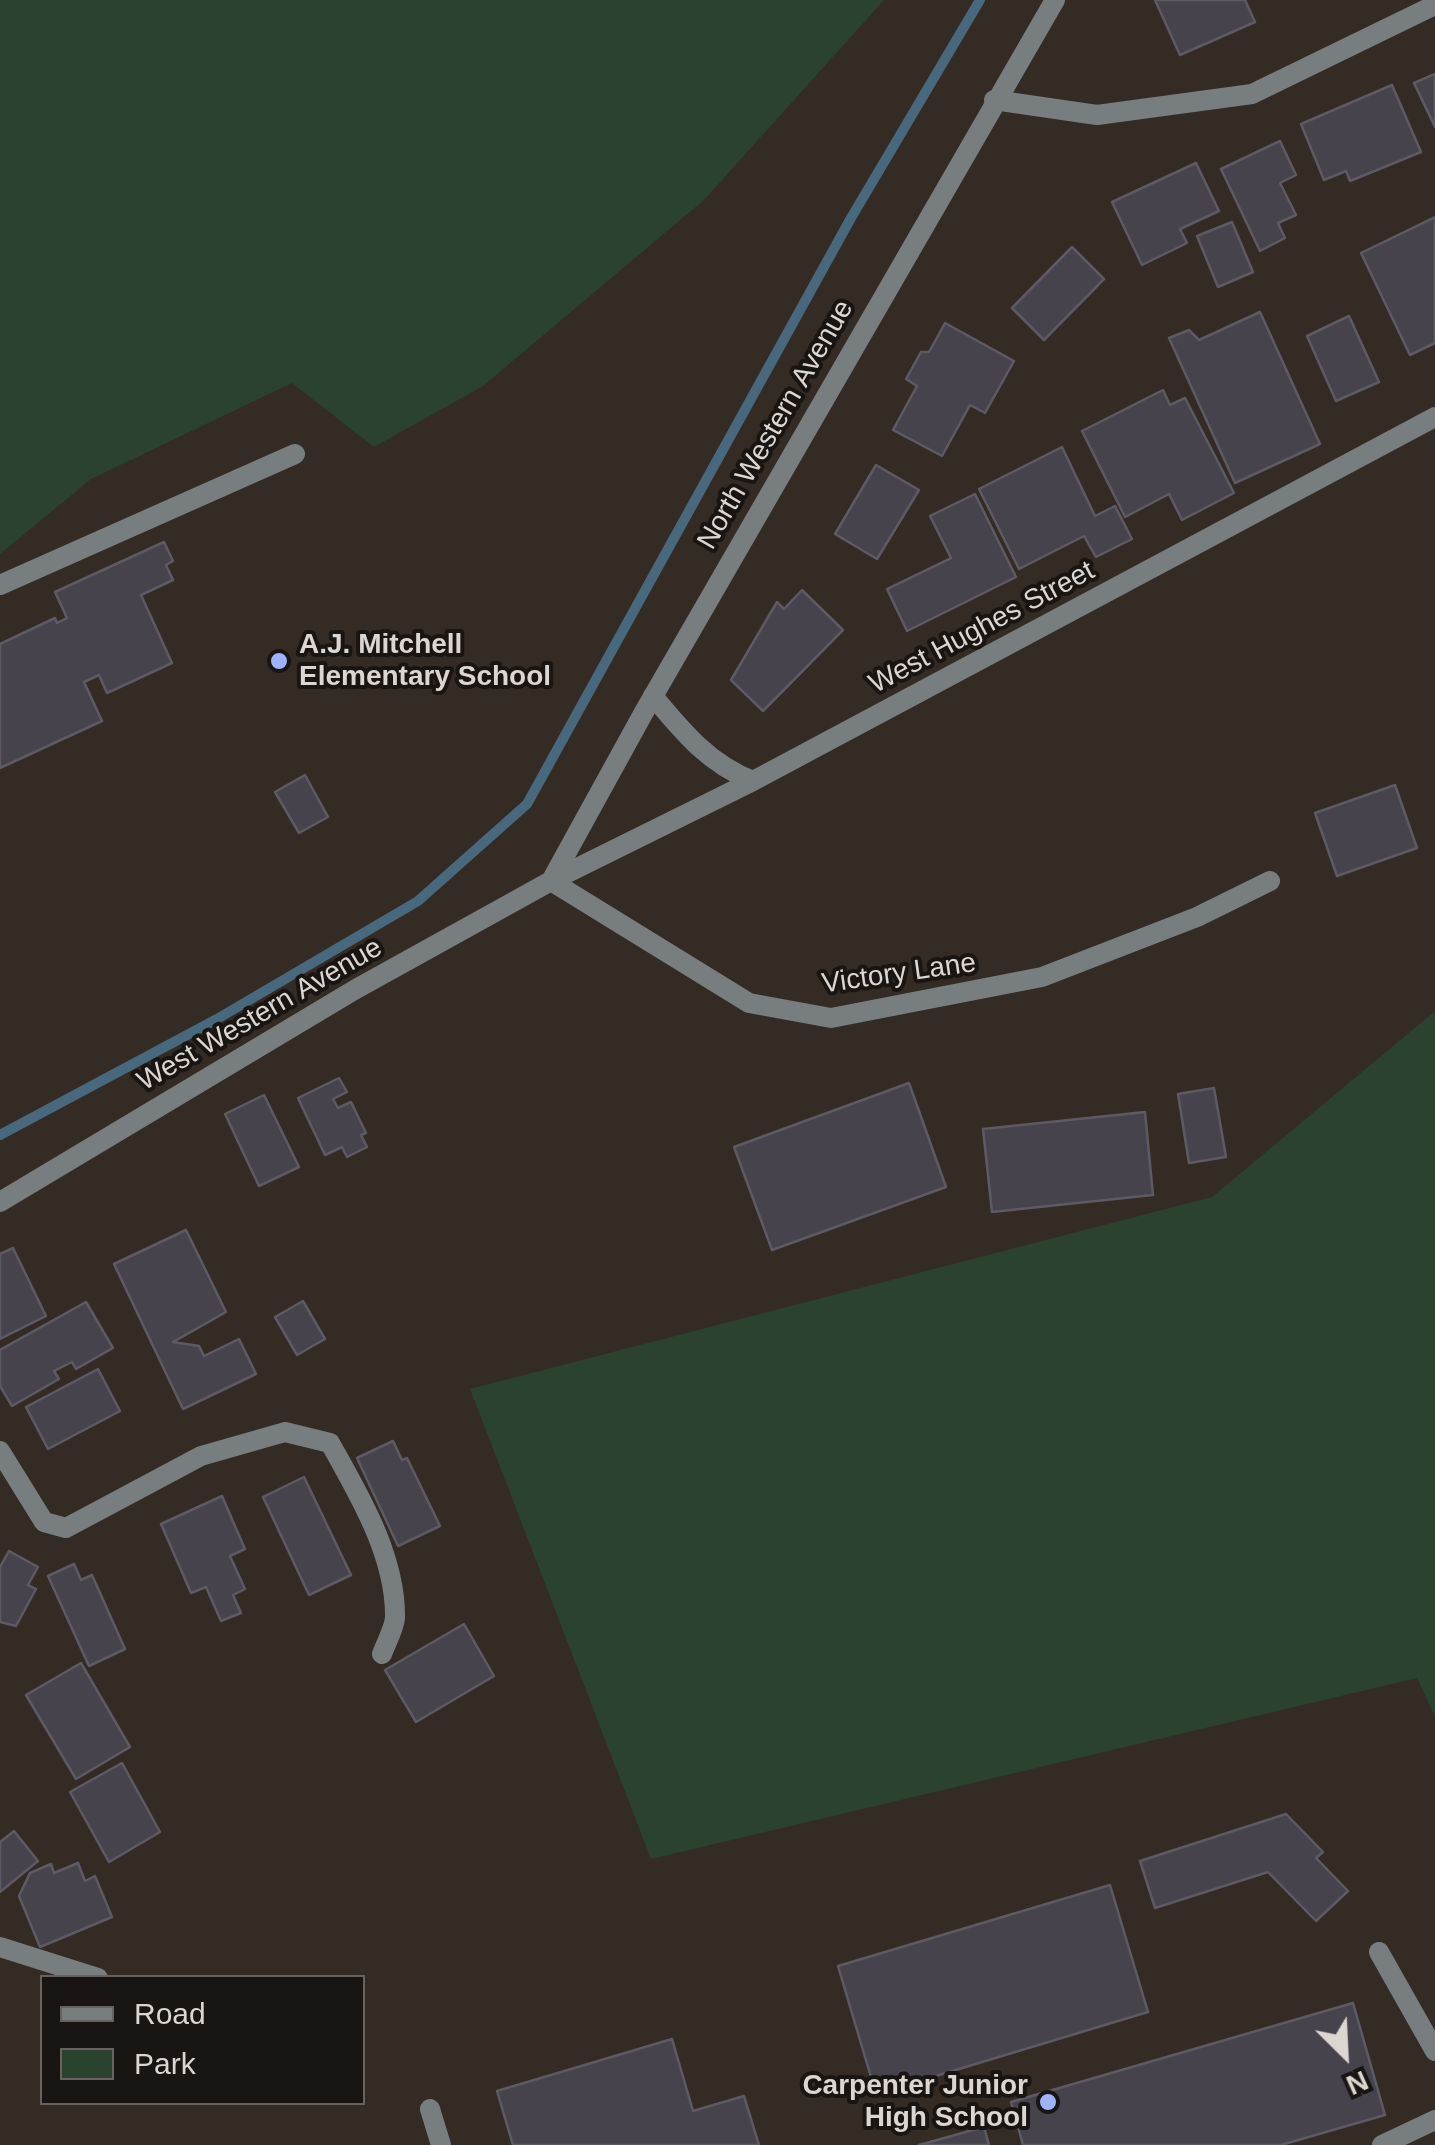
<!DOCTYPE html>
<style>
body{margin:0}
#map{position:relative;width:1435px;height:2145px;overflow:hidden;background:#342b25;font-family:Arial,sans-serif}
canvas{display:block}
.legend{position:absolute;left:40px;top:1975px;width:325px;height:130px;box-sizing:border-box;background:#191512;border:2px solid #67625f;margin:0;padding:12px 18px;list-style:none;font-size:30px;color:#dcd6d2}
.legend li{display:flex;align-items:center;gap:20px;height:50px}
.legend b{width:50px;border:2px solid #67625f}
.north{position:absolute;left:1295px;top:2005px;width:100px;height:100px;-webkit-text-stroke:8px #191512;paint-order:stroke;rotate:156deg;font-size:28px;font-weight:700;line-height:40px;text-align:center;color:#dcd6d2}
.north::after{content:'';display:block;margin:auto;width:35px;height:45px;background:#dcd6d2;clip-path:polygon(50% 0,100% 100%,50% 72%,0 100%)}
</style>
<div id="map">
<canvas width="1435" height="2145"></canvas>
<ul class="legend">
<li><b style="height:12px;background:#787e7f"></b>Road</li>
<li><b style="height:28px;background:#2b422f"></b>Park</li>
</ul>
<div class="north">N</div>
</div>
<script>
const g = document.querySelector('canvas').getContext('2d');
g.lineJoin = 'round';
function fill(path, color) { g.fillStyle = color; g.fill(path, 'evenodd'); }
function trace(path, color, width, dash) { g.strokeStyle = color; g.lineWidth = width; g.lineCap = dash ? 'butt' : 'round'; g.setLineDash(dash || []); g.stroke(path); }
function write(font, color, halo, rows, align = 'center') {
  g.font = font + ' Arial,sans-serif'; g.lineWidth = 8; g.setLineDash([]); g.textBaseline = 'middle'; g.strokeStyle = halo; g.fillStyle = color; for (const [text, x, y, turn = 0] of rows) {
    g.save(); g.translate(x, y); g.rotate((+turn || 0) * Math.PI / 180); g.textAlign = isNaN(turn) ? turn : align; if (halo) g.strokeText(text, 0, 0); g.fillText(text, 0, 0); g.restore();
  }
}
const green = new Path2D(`
 M0,0H884L704,200L483,386L374,447L292,383L91,479L0,554Z
 M1435,1011V1717L1417,1678L651,1859L470,1389L1212,1197Z`);
const stream = new Path2D(`
 M0,1135L217,1019L418,901L527,804L851,218L980,0`);
const building = new Path2D(`
 M1155,0H1245L1255,22L1180,55Z
 M1435,74V127L1414,83Z
 M1392,85L1421,152L1350,181L1346,171L1324,180L1301,124Z
 M1280,141L1296,175L1280,183L1296,215L1278,223L1285,238L1260,251L1221,169Z
 M1196,163L1219,211L1180,229L1187,243L1142,265L1112,202Z
 M1435,217V343L1410,355L1361,253Z
 M1232,222L1253,272L1218,287L1197,236Z
 M1072,247L1104,279L1044,340L1012,308Z
 M1260,312L1320,444L1235,483L1169,338L1189,330L1199,340Z
 M1349,316L1379,382L1336,401L1307,336Z
 M945,323L1014,361L985,413L970,405L942,456L893,430L917,386L906,379L921,352H929Z
 M1163,390L1170,405L1185,398L1234,493L1182,520L1169,494L1125,517L1082,431Z
 M1062,447L1095,516L1115,506L1132,539L1096,557L1084,536L1019,569L979,489Z
 M876,465L919,490L877,559L835,534Z
 M975,494L1016,577L907,631L887,589L951,558L930,516Z
 M164,542L173,561L166,565L173,580L141,595L172,663L107,693L99,675L84,682L102,721L0,768V644L55,618L57,623L67,618L55,592Z
 M802,590L843,630L763,711L731,680L777,602L784,609Z
 M305,775L328,817L299,833L275,792Z
 M1395,785L1417,848L1337,876L1315,813Z
 M339,1078L347,1092L333,1099L338,1108L351,1102L366,1133L361,1135L367,1147L347,1157L342,1147L325,1155L298,1098Z
 M909,1083L946,1187L772,1250L734,1147Z
 M1214,1088L1226,1157L1189,1163L1178,1094Z
 M264,1095L299,1167L259,1186L225,1114Z
 M1145,1112L1153,1195L992,1212L983,1129Z
 M186,1230L226,1312L173,1342L199,1346L204,1356L239,1339L256,1374L183,1409L114,1264Z
 M13,1248L46,1316L0,1339V1254Z
 M303,1301L325,1339L297,1355L275,1317Z
 M86,1302L113,1348L76,1369L72,1362L54,1371L59,1379L12,1406L0,1386V1350Z
 M98,1369L120,1411L48,1449L26,1407Z
 M393,1441L402,1460L407,1458L440,1526L398,1546L357,1458Z
 M304,1477L351,1575L309,1595L263,1497Z
 M222,1496L245,1549L230,1556L245,1589L233,1595L241,1613L221,1621L206,1587L191,1593L161,1524Z
 M9,1551L38,1567L28,1585L36,1589L16,1626L0,1622V1567Z
 M74,1564L81,1580L92,1575L125,1649L89,1666L48,1576Z
 M464,1624L494,1676L416,1722L385,1670Z
 M81,1663L130,1747L76,1779L26,1695Z
 M122,1763L160,1832L109,1862L70,1792Z
 M1286,1814L1323,1852L1316,1858L1348,1891L1316,1921L1268,1872L1155,1908L1140,1861Z
 M14,1831L38,1861L0,1892V1842Z
 M78,1863L85,1881L95,1876L112,1917L40,1947L19,1896L30,1873L51,1864L54,1873Z
 M1110,1885L1148,2012L876,2094L838,1966Z
 M1353,2003L1385,2115L1281,2145H1023L1011,2102Z
 M672,2039L693,2111L744,2096L759,2145H513L497,2091Z
 M984,2127L989,2145H919Z`);
const service = new Path2D(`
 M0,585L295,454
 M551,881L749,1003L831,1018L1042,977L1197,917L1270,881
 M1379,1952L1435,2051
 M430,2109L441,2145
 M1382,2145L1435,2120`);
const minor = new Path2D(`
 M994,100L1097,115L1252,94L1435,5
 M653,696C683,732 709,764 753,781
 M551,881L753,781L1435,417
 M0,1451L44,1522L66,1528L201,1456L285,1432L330,1443C359,1495 396,1556 395,1618C394,1629 386,1643 382,1654
 M0,1947L98,1978`);
const tertiary = new Path2D(`
 M0,1202L356,989L551,881L644,712L1055,0`);
const markers = [
 [279,661,10,"#9db4fd"],
 [1048,2102,10,"#9db4fd"]
];
const streetNames = [
 ["North Western Avenue",776,425,-60],
 ["West Hughes Street",982,628,-28],
 ["Victory Lane",899,974,-8],
 ["West Western Avenue",260,1015,-30]
];
const poiNames = [
 ["A.J. Mitchell",299,645],
 ["Elementary School",299,677],
 ["Carpenter Junior",1028,2086,"right"],
 ["High School",1028,2118,"right"]
];
fill(green, '#2b422f');
trace(stream, '#47687d', 10);
fill(building, '#47434c');
trace(building, '#5e5a64', 2.5);
trace(service, '#787e7f', 20);
trace(minor, '#787e7f', 20);
trace(tertiary, '#787e7f', 20);
for (const [x, y, r, color] of markers) { const dot = new Path2D(); dot.arc(x, y, r, 0, 2 * Math.PI); g.fillStyle = color; g.fill(dot); trace(dot, '#191512', 4); }
write('28px', '#dcd6d2', '#191512', streetNames);
write('bold 28px', '#dcd6d2', '#191512', poiNames, 'left');
</script>
